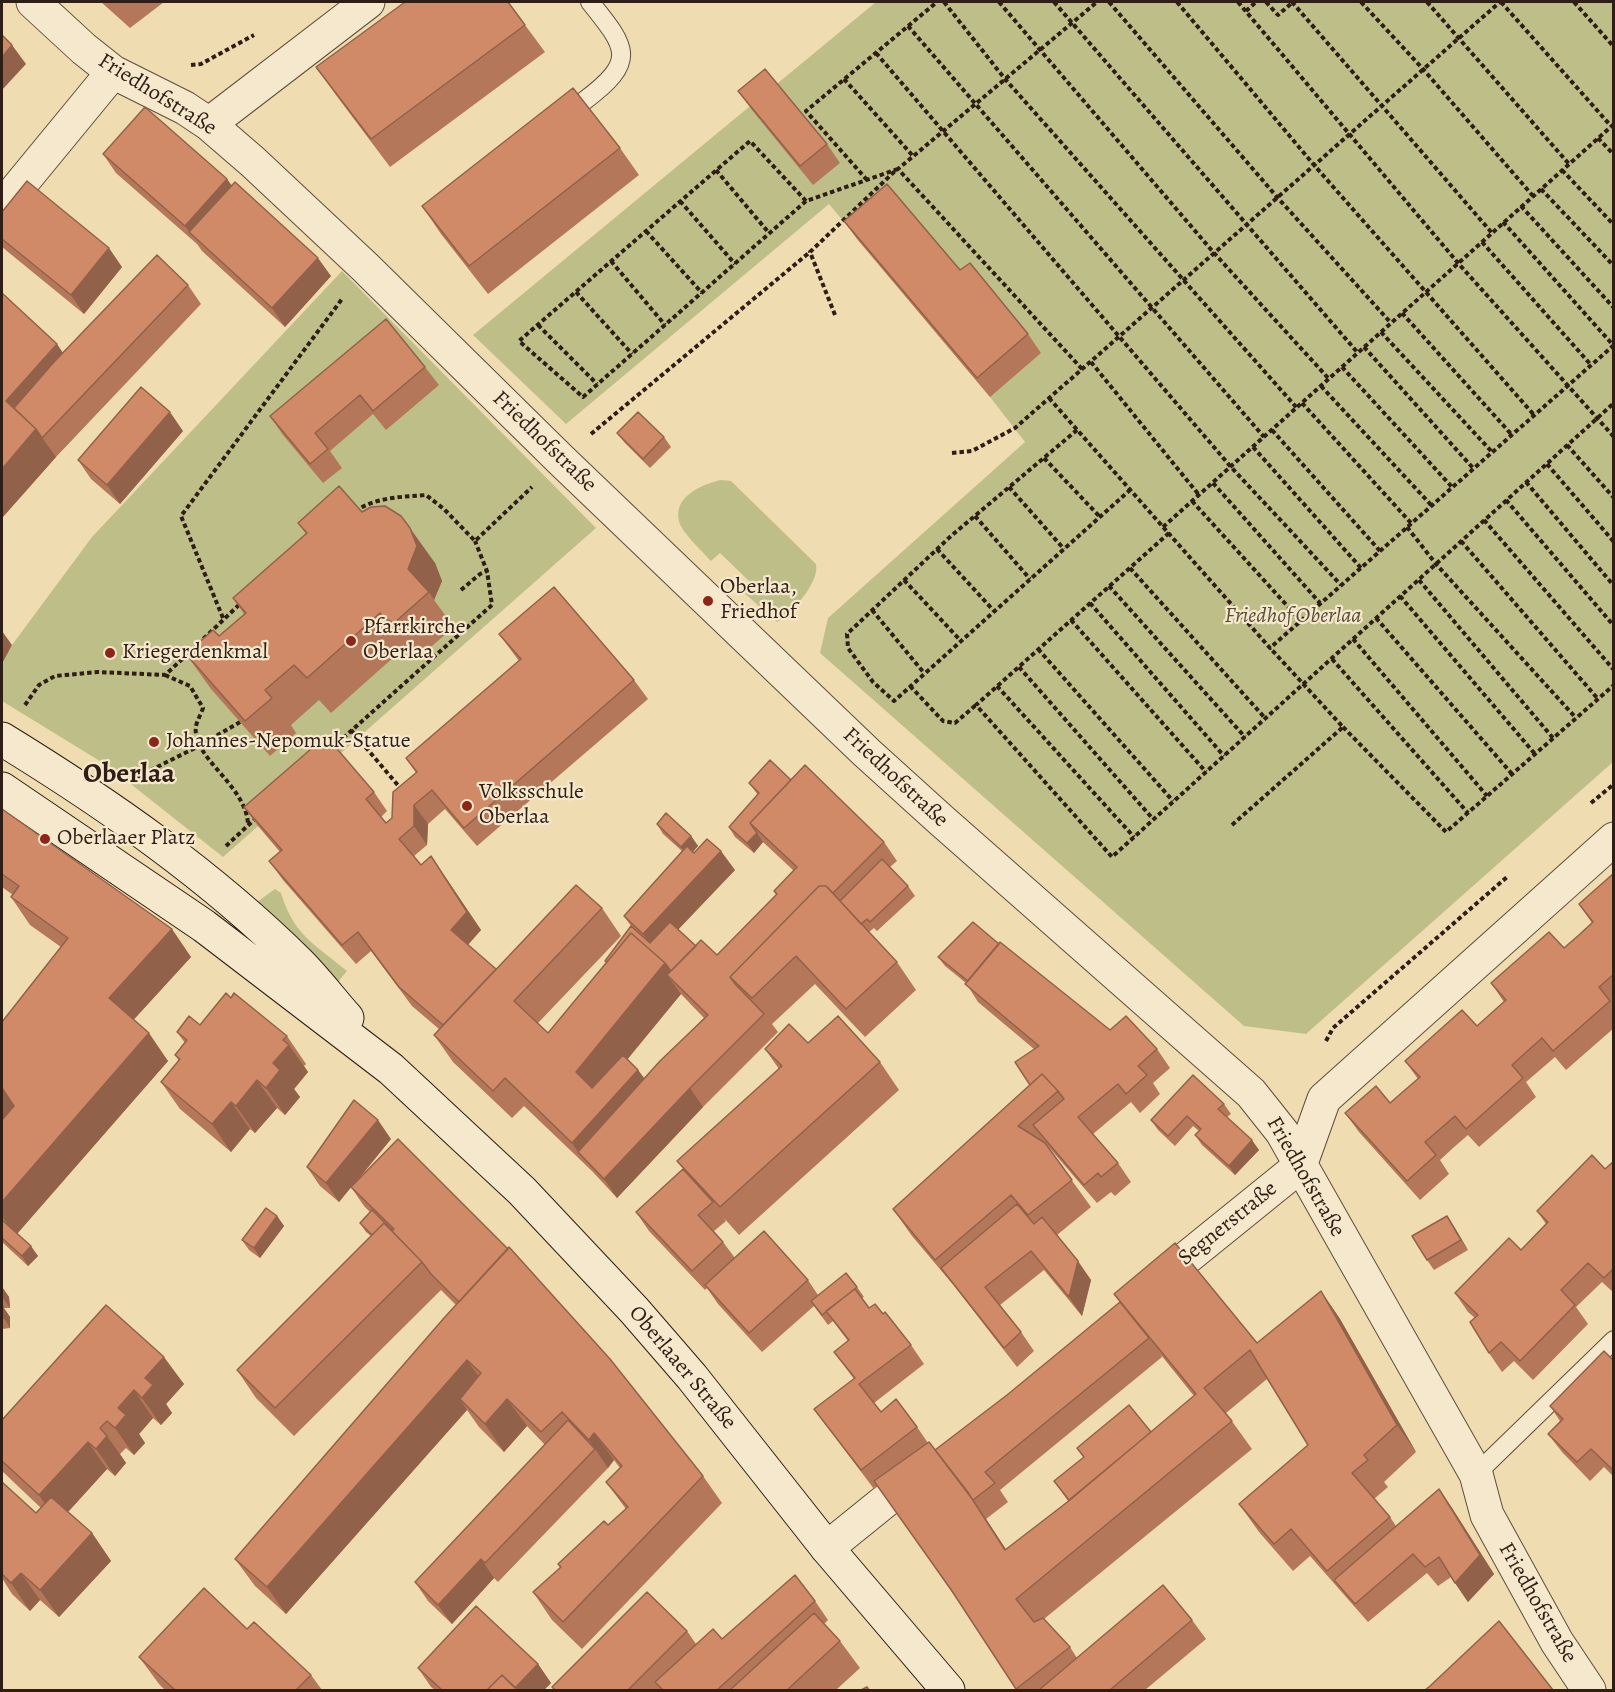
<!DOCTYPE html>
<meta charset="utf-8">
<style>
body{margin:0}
#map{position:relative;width:1615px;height:1692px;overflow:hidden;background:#f0dcb1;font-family:Alegreya,serif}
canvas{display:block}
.frame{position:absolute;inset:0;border:3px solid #2e1e15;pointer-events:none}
</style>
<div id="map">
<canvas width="1615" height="1692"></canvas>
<div class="frame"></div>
</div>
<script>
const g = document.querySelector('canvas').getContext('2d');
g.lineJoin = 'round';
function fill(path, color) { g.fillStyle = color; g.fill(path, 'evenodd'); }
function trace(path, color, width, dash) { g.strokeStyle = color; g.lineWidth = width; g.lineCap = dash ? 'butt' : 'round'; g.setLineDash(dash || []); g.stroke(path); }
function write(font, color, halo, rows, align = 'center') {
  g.font = font + ' Alegreya,serif'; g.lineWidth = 4.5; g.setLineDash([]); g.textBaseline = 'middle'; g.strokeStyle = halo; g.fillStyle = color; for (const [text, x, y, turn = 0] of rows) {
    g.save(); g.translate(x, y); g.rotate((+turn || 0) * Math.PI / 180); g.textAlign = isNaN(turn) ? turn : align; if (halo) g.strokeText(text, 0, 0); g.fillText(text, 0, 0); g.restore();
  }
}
const green = new Path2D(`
 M876,2H1613V762L1306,1034L1244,1026L820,653L828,618L1025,442L990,397L829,204L566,424L473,335Z
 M342,271L596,528L223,857L108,766L2,701V664L12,645L92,537Z
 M721,480L731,481L816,564C820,582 792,613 777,622L742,591L750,582L720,553L711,561C703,552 681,532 679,521C673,496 703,484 721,480Z
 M275,889L281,893C294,936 315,944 347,971L338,982L310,951L257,902Z`);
const path = new Path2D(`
 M944,2L1005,79L1297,408
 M999,2L1214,253L1329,379
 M1054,2L1358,353
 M1109,2L1277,197L1391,323
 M1177,2L1314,165L1534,415
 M1238,2L1458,263L1614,437
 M1266,2L1278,15L1293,2
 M1292,2L1492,233
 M1361,2L1423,69L1533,196
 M1427,2L1569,164
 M1501,2L1611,126
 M1574,2L1614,47
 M1246,11L1256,2
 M908,26L1264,437
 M876,53L1231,467L1341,585
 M191,65L201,64L254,35
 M844,79L913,156
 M1598,138L1614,155
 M716,170L769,233
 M1562,170L1614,225
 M867,180L806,111L937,2
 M1541,189L1614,266
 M680,201L735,264
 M806,201L750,141L519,341L583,397L806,201L898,169
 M1521,206L1614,308
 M1503,222L1613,345
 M646,231L702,293
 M1482,242L1591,365
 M611,261L665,325
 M576,292L632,354
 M1402,313L1512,435
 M835,315L810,252L895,171
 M538,325L597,384
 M1381,332L1492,452
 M1364,347L1473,468
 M1091,362L1199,495
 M1342,367L1452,487
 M1082,369L898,169L1097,2
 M1321,386L1432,506
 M1049,398L1270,648L1614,345
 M1302,403L1411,523
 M1077,430L951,536L847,634L848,648L873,682L894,701L1130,490
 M1272,430L1380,551
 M591,434L810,252
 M1567,445L1614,498
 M1253,447L1361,568
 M952,453L972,451L1015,428L1500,2
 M1044,458L1100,517
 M1547,464L1614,542
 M1526,482L1614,586
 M1213,483L1320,603
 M1009,487L1064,549
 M1506,500L1614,626
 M1192,501L1301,621
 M355,511C377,497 401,497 426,495L444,509L475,541L532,487
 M975,516L1030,579
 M1484,520L1614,670
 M1163,527L1614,124
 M1407,527L1436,564L1576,718
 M1169,533L976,705L1112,857L1614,403
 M1461,541L1598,699
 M937,549L994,611
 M1130,568L1265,718
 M904,580L961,641
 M1419,580L1553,738
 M1109,586L1245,737
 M461,590L480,574L487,571
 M1400,596L1535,754
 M1090,603L1224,756
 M872,610L924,673
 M223,618L181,516L342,299
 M1376,618L1512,774
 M1071,620L1206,772
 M1353,639L1487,796
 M198,644L242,602
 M1038,649L1173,801
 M1332,659L1468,813
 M1019,667L1153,819
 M165,675L190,686L203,708C201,714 197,721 196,726C191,758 247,785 248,825
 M910,686L943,721L955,723L976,705
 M997,686L1134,837
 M25,705L39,685L55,676L98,672L165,675L190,652
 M1343,727L1446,832L1614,685
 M351,730L402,790
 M332,748L492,605L487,571L475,541
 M137,777L199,746L240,722
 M1591,803L1614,784
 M1232,825L1343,727L1270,648
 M226,846L256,818
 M1326,1041L1333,1028L1507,877`);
const lane = new Path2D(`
 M584,101C637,61 628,49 590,2
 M1476,1474L1614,1340`);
const street = new Path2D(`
 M33,2L84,49L113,72L185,108L209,124L253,162L365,267L561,460L867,753L941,820L1251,1093L1282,1132L1476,1474L1487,1515L1557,1642L1589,1690
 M209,124L368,2
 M2,207L113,72
 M1153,1285L1300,1166L1324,1099L1614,839
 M827,1548L921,1472`);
const secondary = new Path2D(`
 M2,739C108,804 210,875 299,963C316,980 331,1000 347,1018
 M2,789L204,926L391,1069L522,1191L634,1310L692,1377L827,1548L948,1690`);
const wall = new Path2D(`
 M101,2H164L130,28Z
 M525,25L545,52L390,167L336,95L316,67Z
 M738,91L827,144L840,163L813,185L752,110Z
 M620,148L639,175L488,294L441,234L422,206Z
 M103,154L227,179L232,186L331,276L285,327L202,251L197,244L116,173Z
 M2,212L122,267L84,314L2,247Z
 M844,221L1028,334L1041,353L990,397L857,239Z
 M188,285L201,304L56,457L2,518V293L63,353Z
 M425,367L439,385L386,430L373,414L330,451L342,468L323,483L283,435L270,416Z
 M183,431L120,504L91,479L78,460Z
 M617,433L664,437L671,447L650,468L624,442Z
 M362,512L435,563L442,581L434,600L454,627L418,658L410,655L404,648L331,713L319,700L291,725L296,733L270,756L211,689L186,654L219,636L244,614L233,598L306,534L298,523Z
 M499,634L634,680L648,699L477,846L445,809L428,824L427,845L414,856L421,865L444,875L481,930L468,945L496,969L602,908L621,936L538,1023L548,1033L606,963L605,961L631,926L624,916L682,851L663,834L657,824L691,836L698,846L693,852L735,870L678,929L696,946L717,955L776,895L774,891L794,871L763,842L754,853L735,837L729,827L758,795L749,783L791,780L884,842L897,861L890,867L908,886L915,896L877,931L874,928L869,932L897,962L916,990L865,1037L815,984L772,1024L778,1032L703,1107L617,1198L592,1171L524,1106L512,1118L453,1062L434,1035L439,1029L412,1006L371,951L356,964L283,880L269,861L280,852L258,826L244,807L374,792L387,811L381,817L386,823L392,818L416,773L406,758L519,661ZM681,994L704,1018L644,1078L638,1070L627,1059Z
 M2,809L191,957L133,1020L168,1061L17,1234L38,1256L28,1266L2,1242V1022L61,947L30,925L11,897L13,895L2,887Z
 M1614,873V1028L1566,1070L1555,1057L1526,1082L1536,1097L1479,1147L1468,1135L1453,1148L1440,1160L1449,1174L1420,1200L1359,1132L1345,1113L1390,1103L1418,1079L1405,1061L1477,1026L1504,1002L1491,983L1564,948L1592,923L1579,904Z
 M999,944L1110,1030L1157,1049L1170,1068L1153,1083L1160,1094L1140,1113L1131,1102L1093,1134L1118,1163L1131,1182L1115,1196L1111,1192L1097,1203L1047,1145V1146L1091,1207L1057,1235L1091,1280L1082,1316L1044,1270L1000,1305L1021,1332L1034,1351L1017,1367L955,1287L912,1236L893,1209L1030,1085L1034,1049L978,1002L966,983L945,966L938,957Z
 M231,998L287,1036L306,1064L304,1066L308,1072L294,1089L300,1097L285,1115L277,1108L255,1133L250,1129L231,1152L180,1109L161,1082L179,1061L175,1055L185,1043L177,1032L200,1025Z
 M808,1043L880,1062L899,1090L739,1235L724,1218L726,1221L714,1231L723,1242L735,1258L808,1280L818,1295L857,1287L864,1297L862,1298L869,1308L883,1314L911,1345L924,1364L874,1403L881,1412L917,1427L928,1443L935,1450L1007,1395L1120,1302L1114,1294L1257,1343L1321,1291L1340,1319L1416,1452L1384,1482L1388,1487L1374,1499L1390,1517L1396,1526L1439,1489L1452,1508L1494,1574L1468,1602L1451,1577L1438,1586L1427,1573L1368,1622L1310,1556L1293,1571L1259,1532L1239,1504L1308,1445L1267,1379L1226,1413L1252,1449L1044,1619L1070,1647L1077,1658L1192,1620L1206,1639L1145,1690H1017L954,1595L878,1486L874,1489L814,1409L854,1379L834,1352L848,1341L833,1321L828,1325L814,1306L762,1352L718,1304L707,1288L705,1290L649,1231L636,1212L683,1169L677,1161L779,1069L765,1049ZM1161,1355L1194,1396L1151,1432L1077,1448L1084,1458L1054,1481L1068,1501L1006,1550L986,1519L1008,1502L1000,1490L1162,1357Z
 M1224,1104L1231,1114L1227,1117L1259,1150L1235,1175L1202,1145L1195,1135L1199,1131L1193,1126L1175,1146L1158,1130L1151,1120Z
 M391,1139L354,1185L703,1476L722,1503L582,1649L552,1620L533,1592L560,1568L558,1564L608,1525L626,1509L606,1482L620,1468L614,1460L608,1468L498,1582L494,1578L452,1624L428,1601L415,1582L545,1445L527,1426L504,1452L479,1427L467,1410L286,1614L255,1586L235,1559L456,1305L441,1290L294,1436L256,1398L237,1370L371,1236L366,1232L360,1223L370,1212L364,1206L351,1187L339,1202L320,1186L307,1167Z
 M1614,1161V1293L1602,1282L1576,1307L1588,1324L1533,1380L1514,1361L1502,1372L1489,1353L1475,1318L1468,1312L1455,1293L1521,1250L1546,1224L1537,1211L1605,1169Z
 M277,1216L284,1226L260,1258L249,1250L242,1240Z
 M1453,1225L1468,1250L1434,1270L1427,1260Z
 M2,1287L9,1297L10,1308H4L10,1317V1328L2,1329Z
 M106,1305L184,1384L166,1404L172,1413L161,1425L153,1418L139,1434L145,1443L134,1455L126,1448L120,1454L126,1463L115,1476L107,1469L68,1512L92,1533L111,1561L59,1617L40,1600L30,1611L12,1594L2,1578V1482L36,1513L41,1508L2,1471V1420Z
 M1614,1361V1477L1604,1467L1590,1481L1562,1452L1548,1434L1560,1421L1550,1406Z
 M815,1601L828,1620L824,1624L840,1641L860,1668L836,1690H554L552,1687L687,1631L696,1644L722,1639Z
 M247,1629L311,1675L322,1690H165L159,1684L139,1657Z
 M538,1664L551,1683L544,1690H435L431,1687L418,1668Z`);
const shadedWall = new Path2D(`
 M12,45L26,64L2,90V57Z
 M227,179L240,198L190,233L185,226Z
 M109,248L122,267L84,314L71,295Z
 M318,258L331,276L285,327L272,308Z
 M57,344L76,372L29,425L6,401Z
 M170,412L183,431L120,504L107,485Z
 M36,429L56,457L2,518V469Z
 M410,528L435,563L442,581L434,600L429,592L408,569Z
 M2,631L12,645L2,664Z
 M414,805L428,824L427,845L414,826Z
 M757,833L763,842L754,853L747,843Z
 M691,836L698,846L688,857L681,847Z
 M721,851L735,870L656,953L643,934Z
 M431,856L481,930L464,949L451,930Z
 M172,929L191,957L128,1026L109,998Z
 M665,963L683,991L667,975L681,994L595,1099L576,1072Z
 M149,1033L168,1061L15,1236L2,1216V1202Z
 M289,1045L308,1072L294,1089L300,1097L285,1115L266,1088L273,1063Z
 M638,1070L658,1097L578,1152L572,1143Z
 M257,1080L277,1108L255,1133L236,1106Z
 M2,1088L33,1133L2,1170Z
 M690,1088L703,1107L617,1198L604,1179Z
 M231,1102L250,1129L231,1152L212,1124Z
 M378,1120L391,1139L339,1202L326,1183Z
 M1252,1140L1259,1150L1235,1175L1229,1166Z
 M277,1216L284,1226L260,1258L254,1248Z
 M1447,1216L1453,1225L1468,1250L1461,1240Z
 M31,1246L38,1256L28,1266L22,1256Z
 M1078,1261L1091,1280L1082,1316L1069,1297Z
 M2,1287L9,1297L10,1308L3,1298Z
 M1321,1291L1340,1319L1416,1452L1397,1425Z
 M3,1307L10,1317V1328L4,1318Z
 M164,1357L184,1384L166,1404L172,1413L161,1425L142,1398L145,1378Z
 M467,1360L487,1388L460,1399L467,1410L286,1614L267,1587Z
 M134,1390L153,1418L139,1434L145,1443L134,1455L115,1428L118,1408Z
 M507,1399L527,1426L504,1452L485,1424Z
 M594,1433L614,1460L608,1468L589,1440Z
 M107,1436L126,1463L115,1476L96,1449Z
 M88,1442L107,1469L58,1523L39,1495Z
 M1439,1489L1452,1508L1494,1574L1468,1602L1455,1583Z
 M967,1491L986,1519L1025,1578L1005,1550Z
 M92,1533L111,1561L59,1617L40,1590Z
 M481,1559L494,1578L452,1624L438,1605Z
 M21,1573L40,1600L30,1611L11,1583Z
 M538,1664L551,1683L544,1690H513Z`);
const building = new Path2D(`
 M405,2H508L525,25L371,139L316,67Z
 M2,35L12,45L2,57Z
 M765,69L827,144L800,166L738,91Z
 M573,88L620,148L469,266L422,206Z
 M145,107L227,179L185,226L103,154Z
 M27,181L109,248L71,295L2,239V212Z
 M235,182L318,258L272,308L189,232Z
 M887,184L960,270L970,263L1028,334L977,378L844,221Z
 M157,255L188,285L42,438L36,429L14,408L54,362Z
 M2,293L57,344L6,401L36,429L2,469Z
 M386,319L425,367L373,411L360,395L315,433L328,449L310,464L270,416Z
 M141,387L170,412L107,485L78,460Z
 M638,412L664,437L643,459L617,433Z
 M339,486L362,512L371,507L385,506L401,516L410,528L417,546L408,569L429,592L394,623L385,619L380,613L307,678L294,665L265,690L272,698L245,721L186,654L213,630L219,636L246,613L233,598L307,533L298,523Z
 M554,587L634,680L464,828L432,790L414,805V826L399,839L421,865L431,856L467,912L451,930L496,969L443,1025L399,987L358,932L342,945L269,861L282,850L244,807L326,736L374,792L366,799L386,823L392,818L393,792L417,772L406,758L521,659L499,634Z
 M770,760L791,780L750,823L757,833L747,843L729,827L759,793L749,783Z
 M805,765L884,842L833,893L826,886H819L730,977L736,985L764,1014L690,1088L604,1179L578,1152L660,1061L708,1015L667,975L701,940L717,955L777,894L774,891L797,867L750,823Z
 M2,809L172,929L109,998L149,1033L2,1202V1120L14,1106L2,1088V1022L68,938L11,897L19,886L2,874Z
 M666,813L691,836L681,847L657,824Z
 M707,839L721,851L643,934L624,916L687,846L694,853Z
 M882,859L908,886L870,922L867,919L861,924L840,901Z
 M1614,873V974L1599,987L1610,1001L1553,1051L1542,1038L1512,1065L1523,1078L1466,1129L1455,1116L1425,1142L1436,1155L1407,1181L1345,1113L1376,1086L1390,1103L1420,1077L1405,1061L1462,1010L1477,1026L1506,1000L1491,983L1549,932L1564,948L1579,935L1593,922L1579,904Z
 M576,885L602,908L514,1001L548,1033L631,933L665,963L576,1072L592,1088L623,1055L638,1070L572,1143L505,1078L493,1091L434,1035Z
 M819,886H826L897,962L846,1009L796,956L752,998L730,977Z
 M670,922L696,946L671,971L665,963L631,933L607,962L605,961L631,926L650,943Z
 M973,922L999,944L968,981L938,957Z
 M1000,942L1110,1030L1126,1016L1157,1049L1138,1066L1147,1075L1126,1094L1118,1084L1078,1117L1118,1163L1101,1177L1098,1173L1084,1185L1033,1125L1064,1099L1058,1091L1042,1074L1030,1085L1015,1062L1039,1046L965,984Z
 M226,993L231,998L234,993L287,1036L283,1040L289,1045L273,1063L280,1070L266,1088L257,1080L236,1106L231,1102L212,1124L161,1082L180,1059L175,1055L187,1040L177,1032L189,1016L200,1025Z
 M838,1016L880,1062L720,1207L677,1161L782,1066L765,1049L789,1024L808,1043Z
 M1042,1074L1058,1091L1018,1126L1045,1143L1072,1180L1028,1215L1011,1195L935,1260L893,1209Z
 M1193,1075L1224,1104L1218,1109L1252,1140L1229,1166L1195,1135L1201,1129L1187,1116L1168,1136L1151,1120Z
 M354,1100L378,1120L326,1183L307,1167Z
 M398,1139L508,1249L459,1302L431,1274L422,1262L392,1231L394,1229L351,1187Z
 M1592,1155L1605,1169L1614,1161V1268L1604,1278L1588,1263L1561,1290L1575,1305L1520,1361L1501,1342L1489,1353L1470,1322L1478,1315L1455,1293L1509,1238L1521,1250L1548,1222L1537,1211Z
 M683,1169L713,1202L698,1215L723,1242L692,1271L636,1212Z
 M1017,1204L1034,1224L1042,1217L1078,1261L1069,1297L1031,1251L985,1287L1021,1332L1004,1348L941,1268Z
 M266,1208L277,1216L254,1248L242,1240Z
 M372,1210L392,1230V1231L384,1223L372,1235L360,1223Z
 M1447,1216L1461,1240L1427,1260L1412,1236Z
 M2,1220L31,1246L22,1256L2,1238Z
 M384,1223L422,1262L275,1408L237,1370Z
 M764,1231L808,1280L749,1333L705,1285Z
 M1175,1243L1257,1343L1321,1291L1397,1425L1364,1455L1368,1460L1352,1473L1390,1517L1327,1571L1291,1529L1274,1544L1239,1504L1308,1445L1250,1350L1204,1388L1232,1421L1016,1599L1034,1622L1043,1618L1070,1647L1016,1689L952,1591L874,1481L929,1442L967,1491L1005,1550L1070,1500L1196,1394L1114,1294Z
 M509,1247L610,1359L703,1476L563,1622L533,1592L561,1567L558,1564L604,1521L608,1525L628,1507L606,1482L622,1466L594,1433L589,1440L562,1412L541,1432L507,1399L485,1424L460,1399L481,1373L467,1360L267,1587L235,1559L444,1318Z
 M846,1273L857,1287L822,1315L811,1301Z
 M855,1289L869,1308L875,1304L883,1314L885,1312L911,1345L859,1384L881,1412L896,1399L917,1427L861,1470L814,1409L855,1378L834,1352L849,1340L826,1311Z
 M1120,1302L1149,1338L985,1472L995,1483L973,1500L935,1450L1007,1395Z
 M106,1305L164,1357L145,1378L153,1385L142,1398L134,1390L118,1408L126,1415L115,1428L107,1421L100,1428L107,1436L96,1449L88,1442L39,1495L2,1461V1420Z
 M2,1307H3L4,1318H2Z
 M1604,1351L1614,1361L1613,1470L1591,1449L1577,1462L1548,1434L1563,1419L1550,1406Z
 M1129,1405L1151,1432L1069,1500L1054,1481L1084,1457L1077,1448Z
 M568,1420L595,1449L485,1563L481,1559L438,1605L415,1582Z
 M2,1482L36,1513L51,1497L92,1533L40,1590L21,1573L11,1583L2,1574Z
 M1439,1489L1480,1555L1455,1583L1439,1557L1425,1567L1413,1554L1355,1604L1334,1580Z
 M795,1575L815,1601L717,1690H663L655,1682L713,1629L722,1639Z
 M1163,1585L1192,1620L1110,1690H1039Z
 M204,1588L247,1629L254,1622L311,1675L296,1690H175L139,1657Z
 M647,1592L687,1631L628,1690H555L552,1687Z
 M476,1606L538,1664L515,1688L502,1675L487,1690H442L418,1668Z
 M814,1613L840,1641L787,1690H730Z
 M1499,1621L1553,1690H1425L1430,1686Z
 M502,1675L518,1690H487Z
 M867,1687L869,1690H861Z`);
const markers = [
 [708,601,6,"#8f2418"],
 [351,641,6,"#8f2418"],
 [110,653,6,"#8f2418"],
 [154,742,6,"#8f2418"],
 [467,806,6,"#8f2418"],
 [45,839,6,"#8f2418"]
];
const streetNames = [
 ["Friedhofstraße",157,95,32],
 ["Friedhofstraße",544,442,44],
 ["Friedhofstraße",895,778,43],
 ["Friedhofstraße",1305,1177,60],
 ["Segnerstraße",1228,1224,-39],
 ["Oberlaaer Straße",682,1368,50],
 ["Friedhofstraße",1537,1603,60]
];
const poiNames = [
 ["Oberlaa,",720,588],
 ["Friedhof",720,613],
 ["Pfarrkirche",363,628],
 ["Oberlaa",363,653],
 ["Kriegerdenkmal",122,653],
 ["Johannes-Nepomuk-Statue",166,742],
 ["Volksschule",479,793],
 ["Oberlaa",479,818],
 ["Oberlaaer Platz",57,839]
];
const parkNames = [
 ["Friedhof Oberlaa",1293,617]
];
const districtNames = [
 ["Oberlaa",129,775]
];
fill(green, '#bebf88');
trace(lane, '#5e4e3c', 20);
trace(street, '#5e4e3c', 35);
trace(secondary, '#2e1e15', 35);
trace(path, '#2e1e15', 4, [4.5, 3]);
trace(lane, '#f5e8cc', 18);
trace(street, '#f5e8cc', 33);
trace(secondary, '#f5e8cc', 33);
fill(wall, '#b47759');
fill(shadedWall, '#926149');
fill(building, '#d18a68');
trace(building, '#926149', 1.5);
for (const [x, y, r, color] of markers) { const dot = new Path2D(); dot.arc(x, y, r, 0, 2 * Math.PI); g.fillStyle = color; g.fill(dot); trace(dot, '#f5e8cc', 2); }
write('22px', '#2e1e15', '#f5e8cc', streetNames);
write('22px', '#2e1e15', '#f5e8cc', poiNames, 'left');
write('italic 22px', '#594e38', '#f5e8cc', parkNames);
write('bold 28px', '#2e1e15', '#f5e8cc', districtNames);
</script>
